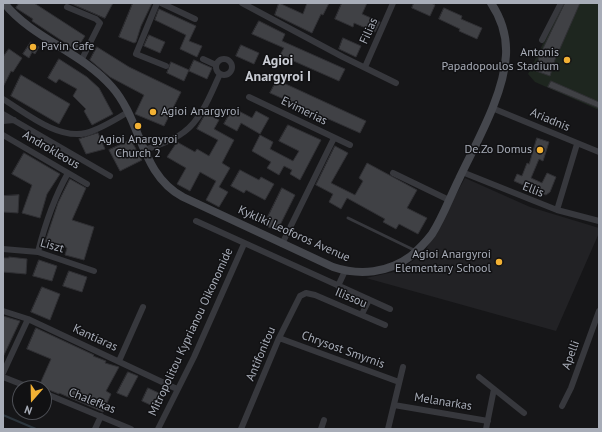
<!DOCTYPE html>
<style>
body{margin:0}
#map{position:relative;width:602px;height:432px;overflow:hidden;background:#161618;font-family:"PT Sans",sans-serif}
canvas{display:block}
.frame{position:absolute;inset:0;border:4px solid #a8adb8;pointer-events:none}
.north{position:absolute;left:12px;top:380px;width:40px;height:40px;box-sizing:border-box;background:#111113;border:1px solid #4d4f55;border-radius:50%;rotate:200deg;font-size:11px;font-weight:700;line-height:16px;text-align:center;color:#a8adb8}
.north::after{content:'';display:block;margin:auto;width:14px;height:18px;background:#f2b134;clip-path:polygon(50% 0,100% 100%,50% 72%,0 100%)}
</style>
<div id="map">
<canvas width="602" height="432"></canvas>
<div class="frame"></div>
<div class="north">N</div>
</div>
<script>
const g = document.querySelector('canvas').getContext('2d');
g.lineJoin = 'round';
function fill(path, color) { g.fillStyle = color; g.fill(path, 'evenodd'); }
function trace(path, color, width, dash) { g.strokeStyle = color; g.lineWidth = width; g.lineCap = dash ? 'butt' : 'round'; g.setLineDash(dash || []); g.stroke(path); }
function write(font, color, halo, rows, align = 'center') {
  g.font = font + ' "PT Sans",sans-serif'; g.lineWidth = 3; g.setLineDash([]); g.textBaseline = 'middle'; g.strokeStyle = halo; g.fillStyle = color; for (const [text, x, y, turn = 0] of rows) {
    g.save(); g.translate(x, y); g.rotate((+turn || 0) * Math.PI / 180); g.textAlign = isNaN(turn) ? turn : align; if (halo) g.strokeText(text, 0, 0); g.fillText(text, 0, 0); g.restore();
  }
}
const built = new Path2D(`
 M465,178L530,207L599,228V233L556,331L366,278L398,271L424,253Z`);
const green = new Path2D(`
 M563,3H599V110L535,82L528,74Z`);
const stream = new Path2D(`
 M3,415L36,429`);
const building = new Path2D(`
 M19,3H34L85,36L76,50L32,21L33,19L16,8Z
 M70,3H113L105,18Z
 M133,3H152L141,26L136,42L134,43L119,37Z
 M279,3L303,14L307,3H329L323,15L321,14L312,33L275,15Z
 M342,3H367L362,14L380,22L375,32L354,23L353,27L335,19Z
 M414,3H431L435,5L430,16L412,8Z
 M565,3H580L558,53H557L550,76L536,71L539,57Z
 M444,8L462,16L461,19L482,28L477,39L459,31L460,29L439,19Z
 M159,9L196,26L189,41L202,46L197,57L180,49L186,35L155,20Z
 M259,21L285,34L282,41L345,69L339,81L280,55L284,48L252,34Z
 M149,35L165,42L160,53L144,46Z
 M343,38L361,46L356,57L339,49Z
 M31,42L39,47L35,54L32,52L29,58L23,54Z
 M241,45L259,53L254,64L236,56Z
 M97,47L129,67L181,92L164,126L135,114L144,95L110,77L90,60Z
 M9,49L22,58L13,72L11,71L3,87V57Z
 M59,59L87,77L99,88L113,114L92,125L84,111L86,109L73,96L77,89L59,79L56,83L48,78Z
 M194,60L212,68L207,79L189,71Z
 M171,62L189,70L184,81L167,73Z
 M21,75L70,104L59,124L11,96Z
 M277,80L366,121L360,133L270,93Z
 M551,81L599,102V108L548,87Z
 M233,108L252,118L256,111L269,118L260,134L241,123L237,131L224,124Z
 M206,113L219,120L214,129L234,140L222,163L230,168L219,187L228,192L219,207L206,200L216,181L200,172L190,191L177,184L186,168L167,157L177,142L195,152L197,149L209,156L218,140L197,129Z
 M288,125L321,140L300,180L290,174L292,170L284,166L279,175L267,168L271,162L252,151L260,135L273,142L270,149L293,161L299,151L279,141Z
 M98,133L105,149L86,154L79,139Z
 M537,138L549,142L543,161L539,159L531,178L542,183L547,173L556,177L550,192L546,195L514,181L517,174L522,176L527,163L529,164Z
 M131,140L142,160L120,171L109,150Z
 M335,146L348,153L331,183L355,195L363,181L359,178L367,163L417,190L407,208L427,218L418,234L399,224L396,229L383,222L385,219L347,198L341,209L329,202L333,194L316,185Z
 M24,153L60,174L47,194L40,218L22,213L32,185L12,174Z
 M240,170L259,180L261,177L274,184L265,200L246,190L244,193L231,186Z
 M70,179L86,188L72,220L94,227L84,260L65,255L67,248L45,242L58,203Z
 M282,188L295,195L277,231L264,225Z
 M19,195L18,213L3,212V196Z
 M9,257L27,259L26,274L3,272V258H9Z
 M39,260L57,266L52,281L33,276Z
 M69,271L87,277L82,292L63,286Z
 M42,287L60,294L50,320L31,312Z
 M3,316L20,321L3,357Z
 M36,328L94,355L93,356L106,361L105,363L119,367L106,391L111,394L103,412L59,393V394L39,386L51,359L27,349Z
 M128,372L138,376L127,397L117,393Z
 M148,388L163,395L157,408L142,401Z`);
const lane = new Path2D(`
 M348,218L416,251`);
const street = new Path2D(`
 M157,3L136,54L166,66
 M161,3L195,19
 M242,3L343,57L396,83
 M67,7L96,19L100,23L81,61
 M542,40L561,3
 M203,59L216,65
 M216 67a8 8 0 1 1 16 0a8 8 0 1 1-16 0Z
 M365,67L393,3
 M249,97L350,145
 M3,99C26,113 58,140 86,133C101,129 115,120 128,112
 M492,108L599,152
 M3,114L110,176
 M3,121L14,120
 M3,135L87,184
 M145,150C158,145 173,141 184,132C202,119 211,93 220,74
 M462,172L557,210L599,221
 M393,173L449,200
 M557,210L577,144
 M196,221L390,309
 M282,244L334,138
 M3,249L38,252L94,271
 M38,252C45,224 54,198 68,173
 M338,286L345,271
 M3,311L28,319L177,389
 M362,314L369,300
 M279,338L399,382
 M119,361L143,307
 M3,373L28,319
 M3,377L31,388
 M479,377L524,413
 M44,393L131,429
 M394,405L488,421
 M562,406L571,388L599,311
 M95,429L101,416
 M158,429L194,357L244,244
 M241,429L279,338L300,296L306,293L315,295L385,325
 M321,429L324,420
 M388,429L403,367
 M486,429L494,389`);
const secondary = new Path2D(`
 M4,3C33,39 82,52 112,87C142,121 140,174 183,197L333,267C360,276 388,273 411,256C419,249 426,242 432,234C443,217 450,197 459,179C476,143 504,95 506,55C507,36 501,18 491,3`);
const markers = [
 [33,47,4,"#f2b134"],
 [567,60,4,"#f2b134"],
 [153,112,4,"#f2b134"],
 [138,126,4,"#f2b134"],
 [540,150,4,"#f2b134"],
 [499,262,4,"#f2b134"]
];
const streetNames = [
 ["Filias",369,31,-66],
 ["Evimerias",304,111,26],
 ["Ariadnis",550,120,23],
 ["Androkleous",51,150,30],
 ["Ellis",533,190,21],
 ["Kykliki Leoforos Avenue",294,234,24],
 ["Liszt",52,246,16],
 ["Ilissou",351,298,23],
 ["Mitropolitou Kyprianou Oikonomide",191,332,-65],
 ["Kantiaras",95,338,25],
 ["Chrysost Smyrnis",343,350,20],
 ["Antifonitou",261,354,-67],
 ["Apelli",571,355,-70],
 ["Chalefkas",92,401,22],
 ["Melanarkas",443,402,9]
];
const poiNames = [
 ["Pavin Cafe",41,47,"left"],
 ["Antonis",559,53],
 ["Papadopoulos Stadium",559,67],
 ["Agioi Anargyroi",161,112,"left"],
 ["Agioi Anargyroi",138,140,"center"],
 ["Church 2",138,154,"center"],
 ["De.Zo Domus",532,150],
 ["Agioi Anargyroi",491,255],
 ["Elementary School",491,269]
];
const quarterNames = [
 ["Agioi",278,61],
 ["Anargyroi I",278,77]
];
fill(built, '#222225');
fill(green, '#1e261f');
trace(stream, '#2c353c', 2);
fill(building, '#404145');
trace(building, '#303034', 1);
trace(lane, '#37383d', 3);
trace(street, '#37383d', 6);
trace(secondary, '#45474d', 8);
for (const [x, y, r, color] of markers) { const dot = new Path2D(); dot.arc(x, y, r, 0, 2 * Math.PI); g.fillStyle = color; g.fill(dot); trace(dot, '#111113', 1.5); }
write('12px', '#a8adb8', '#111113', streetNames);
write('12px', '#a8adb8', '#111113', poiNames, 'right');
write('bold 14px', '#c9ccd4', '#111113', quarterNames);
</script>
